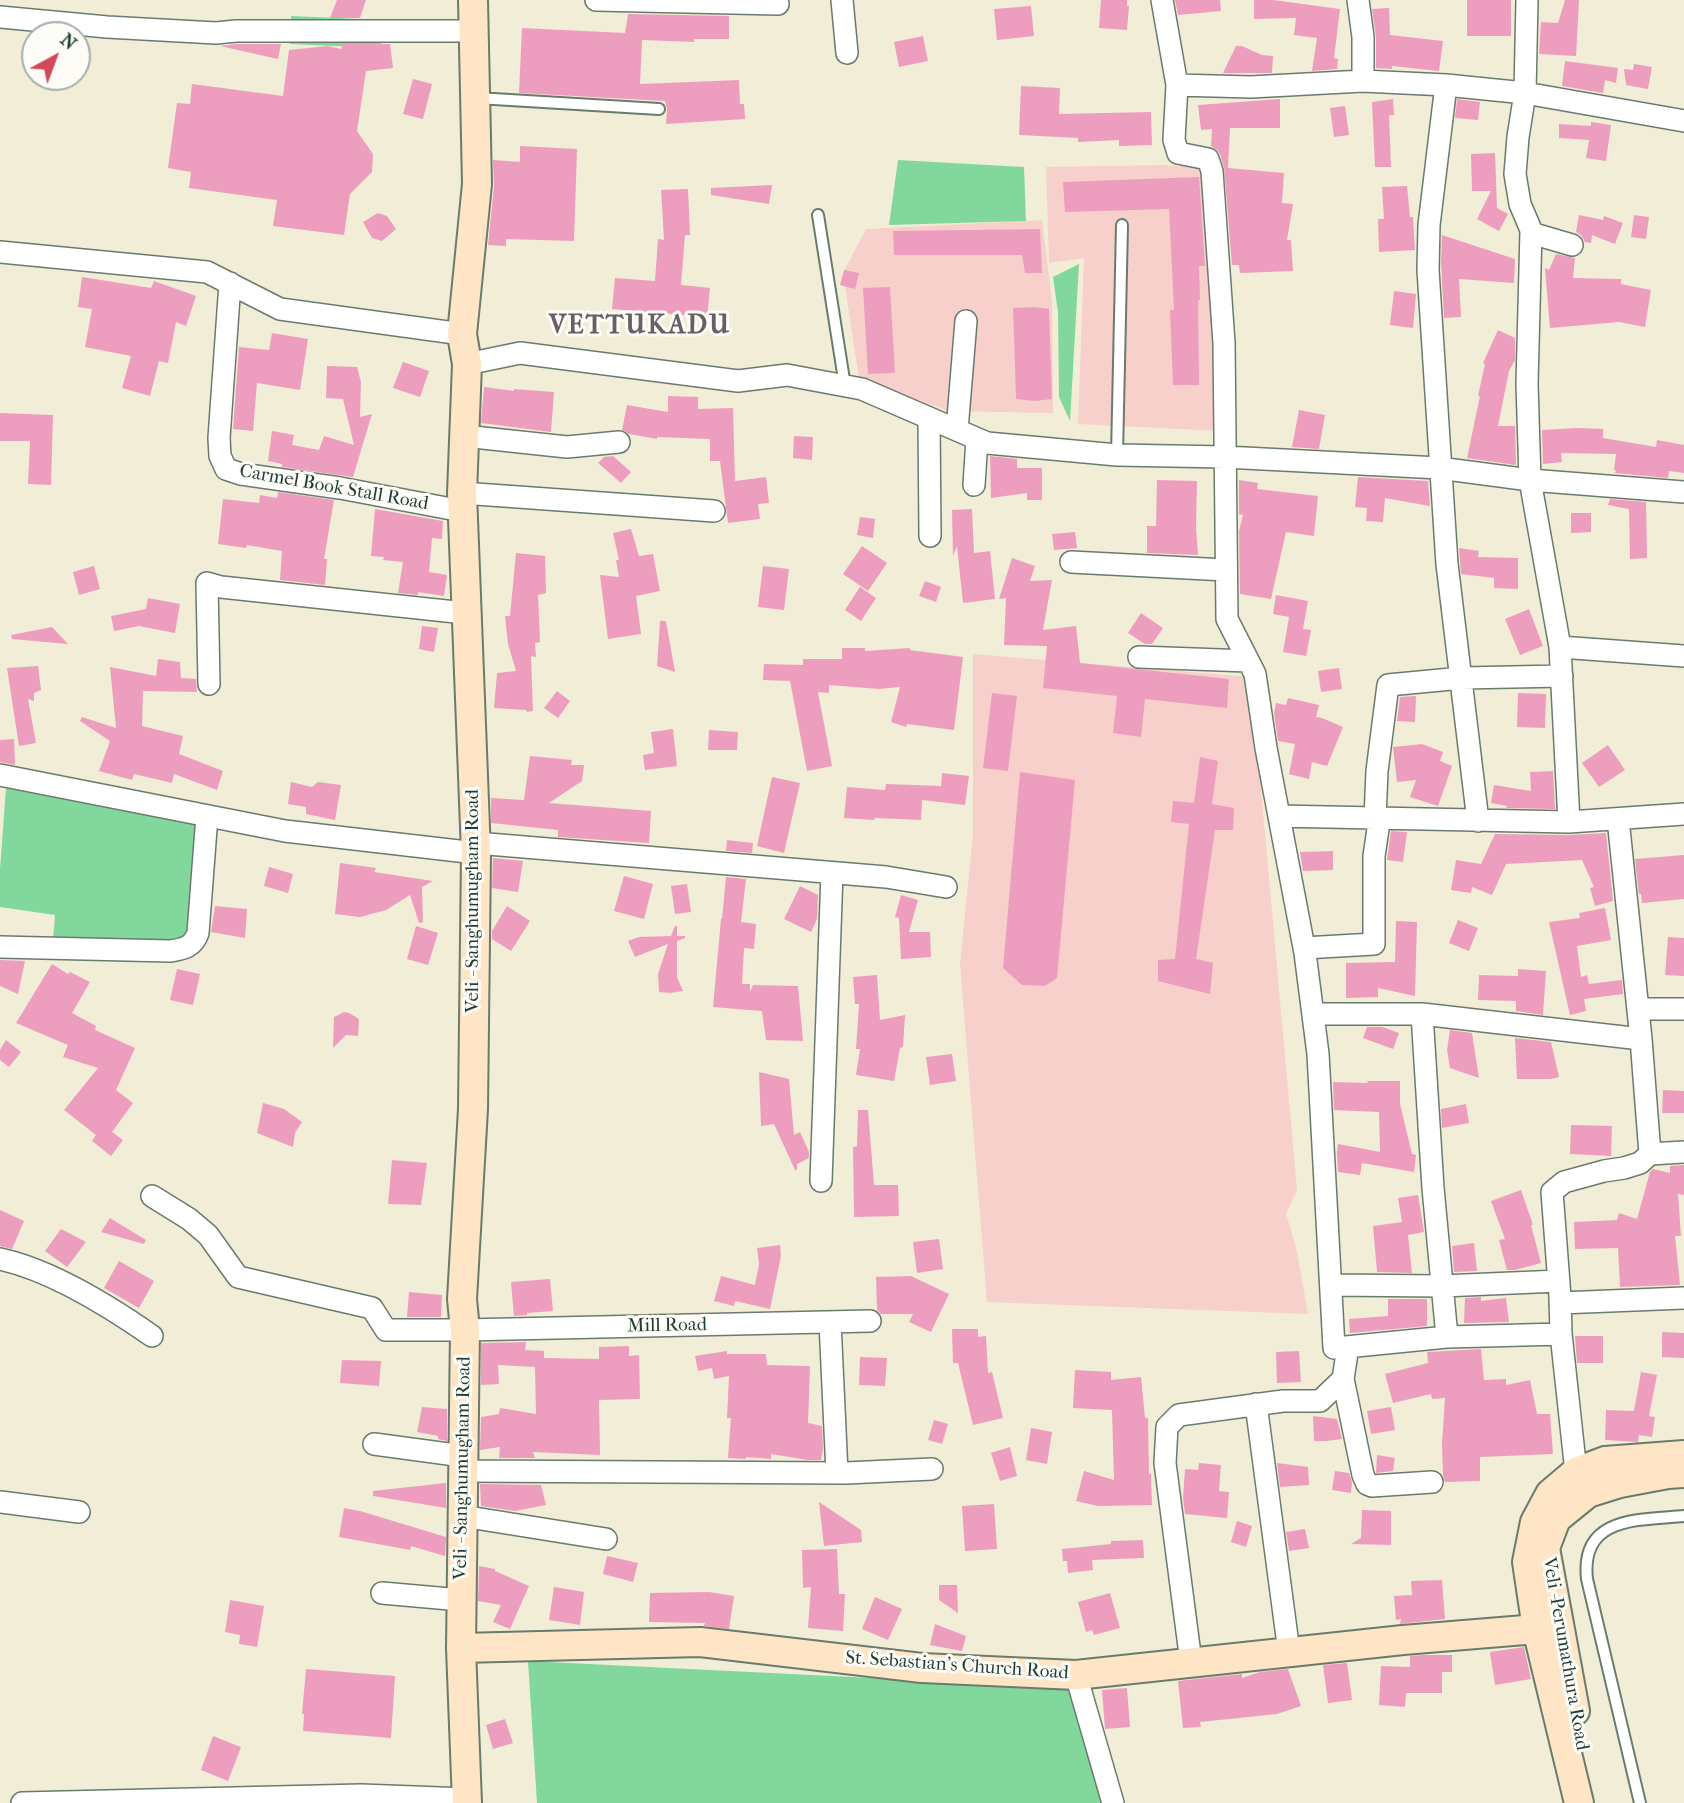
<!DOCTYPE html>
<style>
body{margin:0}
#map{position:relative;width:1684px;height:1803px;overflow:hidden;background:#f2edd7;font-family:"IM FELL French Canon",serif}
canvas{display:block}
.north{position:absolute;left:21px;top:21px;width:70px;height:70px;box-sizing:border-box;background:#fdfcf7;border:2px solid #a4b0a9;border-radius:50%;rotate:41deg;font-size:19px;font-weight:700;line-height:28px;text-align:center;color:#1f3d34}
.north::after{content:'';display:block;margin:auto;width:24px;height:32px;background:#d1495b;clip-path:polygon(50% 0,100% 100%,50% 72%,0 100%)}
</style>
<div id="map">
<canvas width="1684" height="1803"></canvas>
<div class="north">N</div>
</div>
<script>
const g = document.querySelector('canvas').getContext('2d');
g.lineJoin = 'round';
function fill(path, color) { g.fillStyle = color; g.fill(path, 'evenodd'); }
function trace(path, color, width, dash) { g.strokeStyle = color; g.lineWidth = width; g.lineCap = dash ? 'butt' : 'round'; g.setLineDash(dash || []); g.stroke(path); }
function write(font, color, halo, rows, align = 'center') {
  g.font = font + ' "IM FELL French Canon",serif'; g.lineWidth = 6; g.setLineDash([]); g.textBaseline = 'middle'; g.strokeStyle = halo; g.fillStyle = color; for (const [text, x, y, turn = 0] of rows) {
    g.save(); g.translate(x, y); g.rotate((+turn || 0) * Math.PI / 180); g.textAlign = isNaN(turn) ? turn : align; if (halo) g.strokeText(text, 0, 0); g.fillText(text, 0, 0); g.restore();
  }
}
const built = new Path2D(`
 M1168,165L1207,168L1221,431L1078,424L1084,258L1049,263L1046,167Z
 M1042,220L1052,300L1053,413L949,411L859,379L843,273L866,229Z
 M973,654L1251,677L1297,1190L1286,1214L1296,1247L1308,1314L987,1302L960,964L973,834Z`);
const green = new Path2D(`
 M291,16L382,20L381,48L290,44Z
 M898,160L1024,167L1026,221L889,225Z
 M1079,264L1070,421L1059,397L1058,312L1053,277Z
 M6,788L198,821L189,945L53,940L55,915L0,907V869Z
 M528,1661L1074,1688L1102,1803H537Z`);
const building = new Path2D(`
 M337,0H366L360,18H330Z
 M1101,0H1127V6H1129L1127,30L1099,28Z
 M1175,0H1220L1221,11L1178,15Z
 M1254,0H1273L1340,9L1334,58L1338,59L1337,69L1312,71L1317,38L1294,35L1296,18L1254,19Z
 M1467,0H1511V36H1467Z
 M1565,0H1579L1576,56L1539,54L1541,22L1558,23Z
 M1031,6L1034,36L997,40L994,9Z
 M1389,8L1390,35L1443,41L1439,71L1392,66V69L1376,68V37L1372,9Z
 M628,14L729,16V39H694V42L642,40L640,84L739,80L740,104H744L745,119L666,124L667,109L665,101L519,93L522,28L625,33Z
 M923,36L928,61L899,67L894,42Z
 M237,44H281L278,59L220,46Z
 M343,44H390L393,68L366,71L357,131L373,154L372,172L350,194L344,235L273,226L277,200L189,188L191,172L168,168L177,103L190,104L192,84L283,96L289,50L328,46L341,49Z
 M1236,46H1242L1262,55L1273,56L1272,73H1223Z
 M1565,61L1618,68L1616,83L1605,80L1603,93L1562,86Z
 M1634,64L1652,67L1648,89L1626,85L1624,69L1633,70Z
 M413,79L432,84L423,119L403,114Z
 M1021,86L1060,88L1059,114L1151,112L1152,145L1119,146V140L1078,142V138L1019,135Z
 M1280,99V128H1230L1228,168L1284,173L1282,203L1293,204L1287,240H1291L1293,271L1240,273L1239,265H1232L1224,167L1220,154L1217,150L1211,146L1212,129L1201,130L1198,105Z
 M1393,99L1394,115H1389L1391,167H1375L1372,102Z
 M1457,99L1480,102L1478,120L1455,118Z
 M1345,106L1349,135L1334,137L1330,108Z
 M1591,122L1611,125L1606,161L1586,158L1589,140L1559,138V124L1591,126Z
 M520,146L577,149L574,241L506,239V246L488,245L494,186L493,160L520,162Z
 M1495,153L1497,208L1508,214L1499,231L1477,219L1491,191H1472L1471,154Z
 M1199,177L1205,266H1199L1200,300H1198L1199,385H1173L1170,310H1174L1169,209L1065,212L1063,182Z
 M772,185L769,204L711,195V188Z
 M1407,186L1410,217H1413L1415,250L1379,252L1378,219H1384L1382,187Z
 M688,189L690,235H685L681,285L710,288L707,317L612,309L615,278L655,281L658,239L664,240L661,190Z
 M378,213L387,216L396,229L382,241L372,238L363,222Z
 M1579,215L1603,220L1604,216L1623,223L1615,244L1592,235L1591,243L1585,242L1581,235L1576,232Z
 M1634,215L1649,217L1646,239L1631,237Z
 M1040,229L1042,273H1025L1022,255H894L893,231Z
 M1442,235L1515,259L1514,283L1459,279L1461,317L1444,318L1441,262Z
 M1556,254L1575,258L1573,278L1621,279V284L1651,290L1645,327L1619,322L1550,328L1545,268L1549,270Z
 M844,270L859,273L855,289L840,285Z
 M82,277L151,288L154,281L196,296L186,326L176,322L168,363L159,361L150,396L122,388L131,356L85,347L92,309L78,307Z
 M890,287L895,373L868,374L863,288Z
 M1394,291L1416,294L1413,328L1390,325Z
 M1034,307L1049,309L1052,399L1035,401L1016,399L1013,308Z
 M1498,330L1515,338V360L1509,371L1498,426H1515L1516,465L1467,458L1480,396H1478L1485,364L1483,363Z
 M272,333L308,339L300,390L257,383L253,431L233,429L239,347L269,350Z
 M403,362L429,371L420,397L393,388Z
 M327,366L357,367L361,382L360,417L372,414L353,477L282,467V464L268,461L272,431L294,435L292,445L319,450L324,436L354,445L343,399L326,398Z
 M484,387L514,391V389L554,392L551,432L481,423Z
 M668,396L698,397V409L733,408L735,481L766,477L769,503L758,504L760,519L728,523L720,461H710V439L657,437V439L629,434L622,430L627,405L668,412Z
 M1299,410L1325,415L1319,449L1292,447Z
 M0,413L53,415L51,485L28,484L30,441H0Z
 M1577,428L1603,429V438L1656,447L1657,440L1684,445V473L1669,471L1668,478L1615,473L1616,470H1614L1616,454L1561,453L1562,462L1543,464L1542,430Z
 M794,436L813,437L812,460L793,458Z
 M613,456L631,472L621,483L598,463L604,457Z
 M990,456L1017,459V468H1042V500H1027V493L991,498Z
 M1358,477L1428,481L1430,506L1385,498L1383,522L1366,521L1367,508L1355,507Z
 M1157,480L1197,481L1196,526L1198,555L1147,553V526H1156Z
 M1239,480L1258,483L1257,489L1318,496L1314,536L1286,532L1271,599L1240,594L1239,531L1243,515L1239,514Z
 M278,492L334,500L324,559H327L325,585L280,580L282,551L247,545L246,548L218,544L223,499L259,503L260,495L277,498Z
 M1610,499L1646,502L1647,558L1630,559L1629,509L1608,505Z
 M375,509L443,521L442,539L432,538L429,572L447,575L444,596L418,592V595L398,593L403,562L383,560L384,557L371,556Z
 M972,509L974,553L990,551L995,599L963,603L957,546L953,556L952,510Z
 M1571,513H1591V532L1571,533Z
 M860,517L875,519L873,538L857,535Z
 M631,529L639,556L653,554L660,591L636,596L641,634L608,639L600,575L619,577L616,560H619L613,533Z
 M1075,532L1077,548L1054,550L1052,534Z
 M862,546L887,563L868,591L843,574Z
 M1459,548L1479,551L1478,557L1518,558V589L1494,588V578L1461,574Z
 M516,553L545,556L546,593L538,595L540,642L535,643L536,657L531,656L533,711L527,712L526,710L494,708L497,673L516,671L508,644L505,616H510Z
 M1012,558L1035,566L1030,581L1052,580L1043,630L1076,626L1080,663L1229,679L1227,708L1145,699L1141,737L1113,733L1117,696L1043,688L1047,646L1004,645L1006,598L999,599Z
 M94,566L100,589L79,595L73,572Z
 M763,566L789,569L784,610L758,607Z
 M925,581L941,587L936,602L919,596Z
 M860,587L876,598L861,621L845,610Z
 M1276,595L1308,601L1303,629L1311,630L1306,656L1283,652L1289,617L1273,614Z
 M148,598L180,604L175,633L139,626L114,631L111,616L146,609Z
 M1529,609L1543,646L1520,655L1505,619Z
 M1141,613L1163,628L1152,644H1145L1128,633Z
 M660,621H666L675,672L657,666Z
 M422,626L438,628L434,652L419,649Z
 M52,627L68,644L12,639L11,635Z
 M842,648H865V651L910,648V650L963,657L954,730L907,724L906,727L891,722L900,687L879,689L829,685V693L818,692L832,766L807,771L790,681L763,680L764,664L803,665V659H842Z
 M158,659L180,662L181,678L196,679L197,692L143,691L142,726L183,736L179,754L223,771L217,790L174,774L172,783L134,774L132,780L99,771L110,741L80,721L82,717L116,728L110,667L156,676Z
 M38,666L41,690L34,693V701L28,699L36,743L19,746L7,668Z
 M1339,668L1342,689L1321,692L1318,671Z
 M557,691L570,701L558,718L544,708Z
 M992,693L1017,696L1008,771L983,768Z
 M1518,693L1546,694L1545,728L1517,727Z
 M1416,696L1415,722L1397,721L1400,697Z
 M1288,698L1319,705L1316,717L1322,718L1343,727L1327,766L1312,762L1309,779L1289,774L1295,744L1278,741L1274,713L1276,703L1286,705Z
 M673,729L677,766L645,770L643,755L654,753L651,732Z
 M709,730L738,732L737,750H708Z
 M14,739L15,765L0,762V740Z
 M1422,744L1443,752L1440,761L1452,766L1438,806L1410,797L1416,780L1397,782L1393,747Z
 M1608,745L1625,770L1599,787L1582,763Z
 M530,756L572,760L571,765H584L582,781L549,803L651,811L649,843L558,837V830L491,823V798L524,800Z
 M1200,757L1218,761L1212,804L1234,808L1233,830H1215L1196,959L1213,963L1210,994L1158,981V960L1175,959L1189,824L1171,822L1173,801L1194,803Z
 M1553,771L1555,809L1506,808L1507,806L1491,803L1494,785L1531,791L1530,772Z
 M1020,772L1075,780L1057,978L1045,986L1022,985L1003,968Z
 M942,773L969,776L965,805L922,800L921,820L875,818L874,820L844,818L847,787L885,790L886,784L941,786Z
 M772,777L800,783L784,853L757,846Z
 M291,782L312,787L318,782L341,785L335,820L306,814V807L288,804Z
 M1391,831L1407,832L1403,862L1387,860Z
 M1606,833L1613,901L1595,906L1590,888L1594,887L1582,860L1506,864L1492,895L1472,887L1471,893L1451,890L1456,860L1481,864L1495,834L1569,835Z
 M727,840L753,843L752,853L726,851Z
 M1333,851V870L1303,871L1300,852Z
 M1684,855V899L1642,903L1641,894H1639L1635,859Z
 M493,858L523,861L518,892L492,888Z
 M340,863L376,868L374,872L433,881L422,887L423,922L419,923L410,895L386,910L360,917L335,914Z
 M269,867L293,874L288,893L264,886Z
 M624,876L653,884L644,919L614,911Z
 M726,877L746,879L741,922L756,924L754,949L744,948L742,984H750V992L753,985L798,986L803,1041L766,1040L762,1011L713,1007L721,919H722Z
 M687,884L691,912L675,914L671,886Z
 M800,886L818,895L817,919L811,932L784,919Z
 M901,895L918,900L909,932H930L931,957L901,959L899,918L895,917Z
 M215,906L247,909L245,938L211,932Z
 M507,906L530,921L511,951L492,939V931Z
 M1605,908L1611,940L1577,946L1581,977L1587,975L1589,984L1622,980L1623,994L1584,999L1586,1011L1570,1015L1549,922L1580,918L1579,913Z
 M1458,920L1478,928L1469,951L1449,943Z
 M1396,921L1417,922L1415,996L1378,988V997L1346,998V963L1395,962Z
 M416,926L438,933L428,965L407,959Z
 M675,926H677V936H685V938L677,941V977L683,991L670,993L659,992L658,974L668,944L635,957L628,941L639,937L671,936Z
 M1668,937L1684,938V976L1665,975Z
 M0,960L25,961L18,994L0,986Z
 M52,964L68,974L70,972L90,982L72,1013L96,1026L95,1030L135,1048L116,1090L133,1103L112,1132L123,1140L111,1156L92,1141L96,1135L64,1110L98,1068L63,1057L68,1045L16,1023Z
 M177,969L200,974L193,1005L170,1000Z
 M1518,969L1546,971L1543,1015L1516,1011V1001L1478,1000L1479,975L1518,976Z
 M877,975L880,1020L905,1015L903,1047L900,1048L894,1081L856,1075L860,1049H856L859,1004H855L853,977Z
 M344,1012L349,1013L359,1019L358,1036L346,1035L333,1048L334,1017Z
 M1367,1027H1382L1399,1033L1393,1049L1363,1038Z
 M1450,1030L1472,1033L1479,1078L1450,1068L1447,1050Z
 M1515,1038L1551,1042L1559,1077L1551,1079H1517Z
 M6,1040L21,1052L9,1067L0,1060V1050Z
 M952,1054L956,1081L930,1085L926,1057Z
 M759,1072L789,1079L794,1135L800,1132L809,1152V1158L797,1164V1170H795L774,1124L761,1126Z
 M1367,1081H1400V1104L1412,1154L1416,1155L1414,1172L1362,1163L1360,1175L1338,1172L1337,1152L1338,1144L1380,1152L1379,1112L1334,1110L1333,1082L1368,1083Z
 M1663,1090L1684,1091V1113H1662Z
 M263,1103L284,1109L302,1122L295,1133L293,1147L257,1133Z
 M1466,1104L1469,1123L1442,1128L1441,1109Z
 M858,1110H868L874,1185H898L899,1216L854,1217L853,1147L857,1146Z
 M1571,1125L1612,1126L1611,1156L1570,1154Z
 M392,1160L427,1163L421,1205L388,1204Z
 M1684,1165V1195L1678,1194L1681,1236H1675L1680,1285L1620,1287L1618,1248L1575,1249L1574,1222L1617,1220L1619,1213L1637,1219L1650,1172L1653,1169L1670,1173V1166Z
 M1521,1190L1533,1225H1531L1541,1263L1515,1270H1507L1499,1240L1505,1239L1491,1201Z
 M1418,1195L1424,1232L1408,1235L1412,1273L1377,1272L1373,1226L1402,1222L1398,1198Z
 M0,1210L24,1221L12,1249L0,1246Z
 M110,1218L146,1240L144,1244L101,1232Z
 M61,1229L86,1242L67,1267L45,1251Z
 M939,1239L943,1269L917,1273L913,1242Z
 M1474,1243L1477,1271L1454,1272L1452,1246Z
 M780,1245L781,1256L770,1309L735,1301L734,1306L714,1301L721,1276L755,1285L759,1264L757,1248Z
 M119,1261L154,1281L139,1308L104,1288Z
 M911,1276L949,1294L931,1332L909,1322L913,1314H881L877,1310L876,1277Z
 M550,1279L553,1311L527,1313V1315L514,1316L511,1282Z
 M409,1292L442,1295L441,1317H407Z
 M1481,1297V1301L1506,1298L1509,1322L1464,1323L1465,1298Z
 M1388,1299H1427V1326L1350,1333L1349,1319L1388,1316Z
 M952,1329H978V1337L986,1336L988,1373L992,1372L1003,1418L973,1425L958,1363H953Z
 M1662,1332L1684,1333V1358L1662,1357Z
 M1575,1336H1603V1363H1577Z
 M526,1342L525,1350L544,1351V1358L599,1359V1347L629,1346V1356L639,1355L640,1399L599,1400L600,1455L533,1452L535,1458H499L500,1447L480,1450L481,1417L499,1414L500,1408L536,1414L535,1367L498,1365L499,1384L481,1385V1343Z
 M1481,1349L1484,1380L1506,1379V1385L1530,1380L1537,1414H1550L1553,1454L1480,1457V1481L1445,1482L1443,1475L1442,1443L1445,1398L1432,1399L1431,1394L1393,1403L1385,1374L1428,1363L1427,1352Z
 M727,1351V1354H766L767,1365L810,1366L808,1423L822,1426L823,1449L821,1460H808L771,1454V1459L746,1457V1459L728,1458L731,1418H727L729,1376L714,1379L712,1368L698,1371L695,1356Z
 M1299,1351L1301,1382L1277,1383L1276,1352Z
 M860,1357L887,1358L885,1386L859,1385Z
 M342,1360L381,1361L379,1386L340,1383Z
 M1075,1370L1111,1372V1380L1141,1377L1145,1418H1148L1149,1474H1151L1152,1505L1098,1506L1076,1501L1084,1471L1114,1480L1112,1410L1073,1408Z
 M1641,1372L1657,1375L1649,1416L1655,1417L1652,1437L1639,1435L1638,1442L1605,1440L1606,1410L1634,1411Z
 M422,1407L447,1409V1441L438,1439V1436L417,1432Z
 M1391,1407L1395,1430L1371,1434L1367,1411Z
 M1313,1416L1337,1419L1342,1439L1326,1441H1314Z
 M934,1420L948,1424L942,1444L928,1440Z
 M1031,1428L1052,1432L1047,1464L1026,1460Z
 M1010,1447L1017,1476L1000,1481L991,1453Z
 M1377,1455L1395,1458L1393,1471L1376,1473Z
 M1199,1463L1221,1465L1219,1491L1229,1492L1227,1518L1185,1514L1183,1498L1185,1469L1198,1470Z
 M1277,1463L1308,1467L1309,1485L1280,1487Z
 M1335,1471L1349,1473L1352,1482L1351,1493L1332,1490Z
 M446,1483V1508L373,1496V1491Z
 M480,1484L541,1485L546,1505L515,1511L481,1506Z
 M819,1502L861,1530L862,1542L824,1546Z
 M994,1504L997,1549L965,1551L962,1506Z
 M344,1508L360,1511L446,1537L445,1556L411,1546L410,1550L339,1537Z
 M1362,1510L1391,1511V1545L1351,1544L1361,1538Z
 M1237,1521L1252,1526L1246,1547L1231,1542Z
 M1305,1529L1309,1548L1289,1551L1286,1532Z
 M1143,1540L1144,1558L1092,1560L1093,1570L1068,1573L1067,1561H1063L1062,1549L1111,1544V1541Z
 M837,1549L839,1594H845L843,1631L808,1628L811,1587L803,1588L802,1550Z
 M607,1556L638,1563L633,1582L603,1574Z
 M479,1566L495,1569V1571L529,1586L510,1629L493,1622L501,1605L478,1601Z
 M1442,1580L1445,1619L1400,1624L1401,1619L1396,1620L1394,1596L1412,1595L1411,1581Z
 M939,1585H957L958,1613L939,1600Z
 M554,1587L584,1592L580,1625L549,1620Z
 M709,1592L734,1596L729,1629L704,1626L705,1623L649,1622L650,1593Z
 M1110,1593L1120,1628L1094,1635L1092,1630L1086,1632L1078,1602Z
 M875,1597L902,1609L888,1640L862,1629Z
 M230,1600L264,1606L257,1647L239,1644L240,1635L225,1632Z
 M935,1624L966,1636L962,1651L930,1645Z
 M1524,1647L1531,1679L1495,1685L1490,1652Z
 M1423,1655H1452V1672H1442V1693H1406L1405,1707L1379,1705L1381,1666L1410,1667V1656Z
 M1347,1663L1352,1700L1328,1703L1323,1665Z
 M306,1669L395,1676L391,1738L303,1731L304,1714H302Z
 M1288,1669L1301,1706L1277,1714L1200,1722L1201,1727L1183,1728L1178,1681L1242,1674V1678L1260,1672Z
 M1127,1688L1130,1727L1105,1729L1102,1690Z
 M505,1719L513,1743L493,1749L486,1725Z
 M213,1736L241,1747L228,1781L201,1770Z`);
const lane = new Path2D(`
 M477,98L659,109
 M818,215L845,386
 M1117,455L1122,225
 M1640,1803L1587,1579C1580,1516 1639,1520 1684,1516`);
const street = new Path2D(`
 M596,0L778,4
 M842,0L847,53
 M1162,0L1177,85
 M1527,0L1525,93L1518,137L1515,174L1520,204L1531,230L1527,384L1530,480L1560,647L1569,822L1684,814
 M0,17L107,27L216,33L236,31H472
 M1363,81L1446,85L1525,93L1684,121
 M1446,85L1429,225L1428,270L1447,564L1478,821
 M1531,233L1572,245
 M0,252L207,272L280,309L462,334
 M230,283L219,438L220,456L226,469L241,474L340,488L462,511
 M467,364L520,353L738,381L787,375L862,389L987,443L1117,455L1225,457L1439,468L1530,480L1684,492
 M929,418L930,536
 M957,430L966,321
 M464,436L567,447L619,442
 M974,485L977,439
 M462,493L714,511
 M1071,562L1226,570
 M1560,647L1684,656
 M1139,657L1248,661
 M209,684L207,583L221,587L465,613
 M0,775L285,831L476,853
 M1279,816L1569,822
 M476,843L886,877L946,887
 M0,947L170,951C184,949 193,947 198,933L207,816
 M1304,948L1374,944V856L1378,829L1375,818L1377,771L1388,685L1462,678L1562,676
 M1638,1009H1684
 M1313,1014H1422L1641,1039
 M1422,1014L1433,1188L1447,1337
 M1650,1154L1684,1152
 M821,1181L832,873
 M152,1196L189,1219L208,1235L238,1277L372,1308L386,1330H465L870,1321
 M0,1259C51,1270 109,1306 152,1336
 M1331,1285L1442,1286L1559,1281
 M1560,1303L1684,1298
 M830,1322L837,1473
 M1336,1348L1447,1337L1561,1334
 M1343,1379L1363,1475L1367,1484L1372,1486L1432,1482
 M1256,1404L1289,1652
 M374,1444L463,1456
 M463,1471L846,1473L932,1469
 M1576,1472L1561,1334L1560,1297L1552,1192L1564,1182L1604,1171L1624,1168L1640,1163L1650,1154L1641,1039L1618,819
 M0,1502L79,1512
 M462,1516L606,1539
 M382,1593L461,1600
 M1191,1662L1165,1463L1167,1427L1179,1415L1283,1401H1320L1343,1379L1348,1347L1334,1348L1318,1054L1305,953L1266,748L1255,674L1227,619L1224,343L1212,171L1208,159L1178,153L1174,140L1177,85L1251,87L1363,81V37L1358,0
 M1076,1675L1113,1803
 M22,1803L361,1795L467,1799`);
const secondary = new Path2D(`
 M461,1648L700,1642L922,1668L1076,1675L1403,1640L1537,1629
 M1575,1711L1545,1548L1556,1519L1588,1493L1620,1483L1668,1474L1684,1473
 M467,1803L461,1648L465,1330L462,1299L473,1109L476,853L462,493L467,364L462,334L477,184L473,0
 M1579,1803L1537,1629L1527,1562L1535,1522L1550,1494L1576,1472L1605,1461L1684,1455`);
const streetNames = [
 ["Carmel Book Stall Road",334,488,10],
 ["Veli - Sanghumugham Road",473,901,-90],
 ["Mill Road",667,1326,-1],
 ["Veli - Sanghumugham Road",463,1468,-89],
 ["Veli -Perumathura Road",1565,1654,80],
 ["St. Sebastian's Church Road",957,1666,4]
];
const districtNames = [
 ["VETTUKADU",640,327]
];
fill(built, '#f7d0cc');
fill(green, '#82d89c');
fill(building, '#ed9ebf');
trace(lane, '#697b6d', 14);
trace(street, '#697b6d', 24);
trace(secondary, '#697b6d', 32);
trace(lane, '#fff', 10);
trace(street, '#fff', 21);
trace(secondary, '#fee5c5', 28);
write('19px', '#1f3d34', '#fdfcf7', streetNames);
g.letterSpacing = '2px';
write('bold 26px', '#675f65', '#fdfcf7', districtNames);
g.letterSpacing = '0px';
</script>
